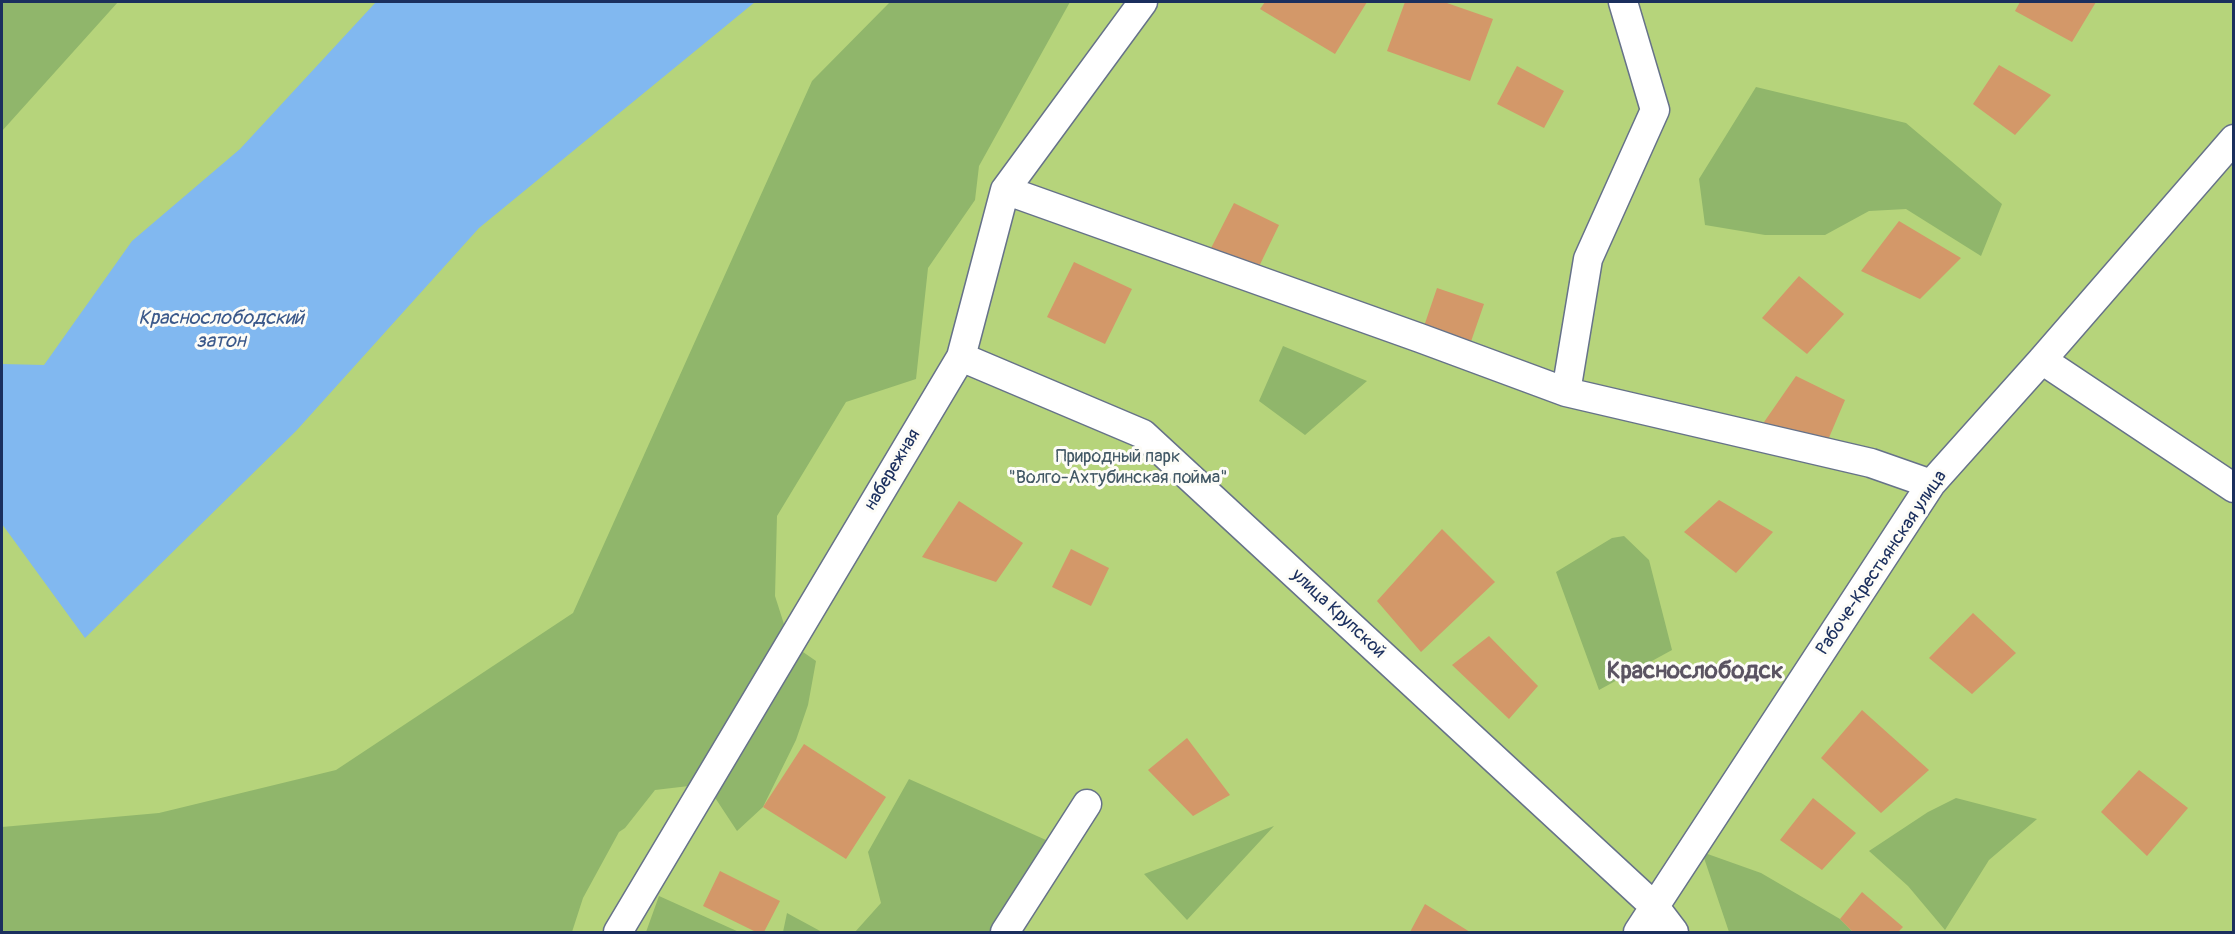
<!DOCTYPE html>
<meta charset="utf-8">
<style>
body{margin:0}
#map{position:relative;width:2235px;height:934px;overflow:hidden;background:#f2eed9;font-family:Pangolin,sans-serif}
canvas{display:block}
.frame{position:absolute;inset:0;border:3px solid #1b2f5e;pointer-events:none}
</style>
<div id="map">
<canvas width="2235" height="934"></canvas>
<div class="frame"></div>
</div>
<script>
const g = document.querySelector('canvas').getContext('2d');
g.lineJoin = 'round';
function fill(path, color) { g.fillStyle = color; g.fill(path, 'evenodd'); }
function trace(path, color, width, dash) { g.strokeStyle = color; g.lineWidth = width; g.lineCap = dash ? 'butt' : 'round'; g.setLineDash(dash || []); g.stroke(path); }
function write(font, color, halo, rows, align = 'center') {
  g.font = font + ' Pangolin,sans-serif'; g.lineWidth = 6; g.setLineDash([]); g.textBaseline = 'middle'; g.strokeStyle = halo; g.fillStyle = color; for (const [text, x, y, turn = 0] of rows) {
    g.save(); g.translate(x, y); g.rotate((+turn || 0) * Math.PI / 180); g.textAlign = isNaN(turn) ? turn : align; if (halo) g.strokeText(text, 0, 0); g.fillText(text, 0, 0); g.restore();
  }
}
const green = new Path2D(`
 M2,2H2233V932H2Z`);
const forest = new Path2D(`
 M2,2H118L2,131Z
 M890,2H1070L979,166L975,200L928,268L916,379L846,402L777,516L775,596L790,643L816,661L808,705L796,740L763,807L737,831L706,784L655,790L625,828L619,832L583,898L572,932H2V827L159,813L336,770L573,613L812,81Z
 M1756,87L1906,123L2002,204L1981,256L1906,209L1869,211L1825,235H1765L1705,225L1699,179Z
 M1283,346L1367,381L1305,435L1259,401Z
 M1624,536L1649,560L1672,650L1599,690L1556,572L1612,538Z
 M909,779L1055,844L1005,932H855L881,903L868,852Z
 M1956,798L2037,819L1989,860L1945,930L1908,886L1869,851L1928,812Z
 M1274,826L1187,920L1144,874Z
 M1702,852L1761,873L1840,919L1853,932H1729Z
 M659,896L739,932H646Z
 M787,913L822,932H783Z`);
const water = new Path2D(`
 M376,2H755L479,228L296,431L85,638L2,524V364L44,365L132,241L240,149Z`);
const building = new Path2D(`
 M1265,2H1367L1335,54L1260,9Z
 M1405,2H1444L1493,19L1470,81L1387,51Z
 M2020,2H2096L2072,42L2015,11Z
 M1999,65L2051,95L2015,135L1973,104Z
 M1517,66L1564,91L1544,128L1497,104Z
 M1234,203L1279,225L1253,279L1207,256Z
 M1899,221L1961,258L1920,299L1861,271Z
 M1074,262L1132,289L1105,344L1047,317Z
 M1799,276L1844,314L1807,354L1762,318Z
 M1437,288L1484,304L1467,353L1420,338Z
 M1796,376L1845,400L1825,447L1762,425Z
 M1719,500L1773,532L1736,573L1684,532Z
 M959,501L1023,543L996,582L922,557Z
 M1442,529L1495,582L1421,652L1377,601Z
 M1071,549L1109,568L1091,606L1052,587Z
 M1973,613L2016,653L1972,694L1929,658Z
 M1489,636L1538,686L1509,719L1452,665Z
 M1862,710L1929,770L1881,813L1821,758Z
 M1187,738L1230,795L1193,816L1148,770Z
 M804,744L886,797L846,859L763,807Z
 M2139,770L2188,808L2147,856L2101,812Z
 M1813,798L1856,833L1822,870L1780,840Z
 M720,871L780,901L764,932H756L703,906Z
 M1862,892L1903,927L1898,932H1853L1840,919Z
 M1425,904L1470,932H1410Z`);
const minor = new Path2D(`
 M1005,190L1420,338L1566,392L1871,463L1931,484
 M961,357L1143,434L1655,907L1674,932
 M2042,360L2234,488
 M1566,392L1588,259L1655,110L1623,2
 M618,932L961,357L1005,190L1143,2
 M1005,932L1087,804
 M1638,932L1931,484L2042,360L2234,139`);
const parkNames = [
 ["Природный парк",1118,457],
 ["\"Волго-Ахтубинская пойма\"",1118,478]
];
const streetNames = [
 ["набережная",893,470,-59],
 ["Рабоче-Крестьянская улица",1882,563,-56],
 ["улица Крупской",1338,614,43]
];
const waterNames = [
 ["Краснослободский",221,319],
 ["затон",221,342]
];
const districtNames = [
 ["Краснослободск",1695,672]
];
fill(green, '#b6d47b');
fill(forest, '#90b66b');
fill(water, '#81b8f0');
fill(building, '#d39869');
trace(minor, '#667289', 31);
trace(minor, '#fff', 28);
write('18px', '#425865', '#fdfcf7', parkNames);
write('18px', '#1b2f5e', '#fdfcf7', streetNames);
write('italic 20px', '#3a588a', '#fdfcf7', waterNames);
write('bold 24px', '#5b5462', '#fdfcf7', districtNames);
</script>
